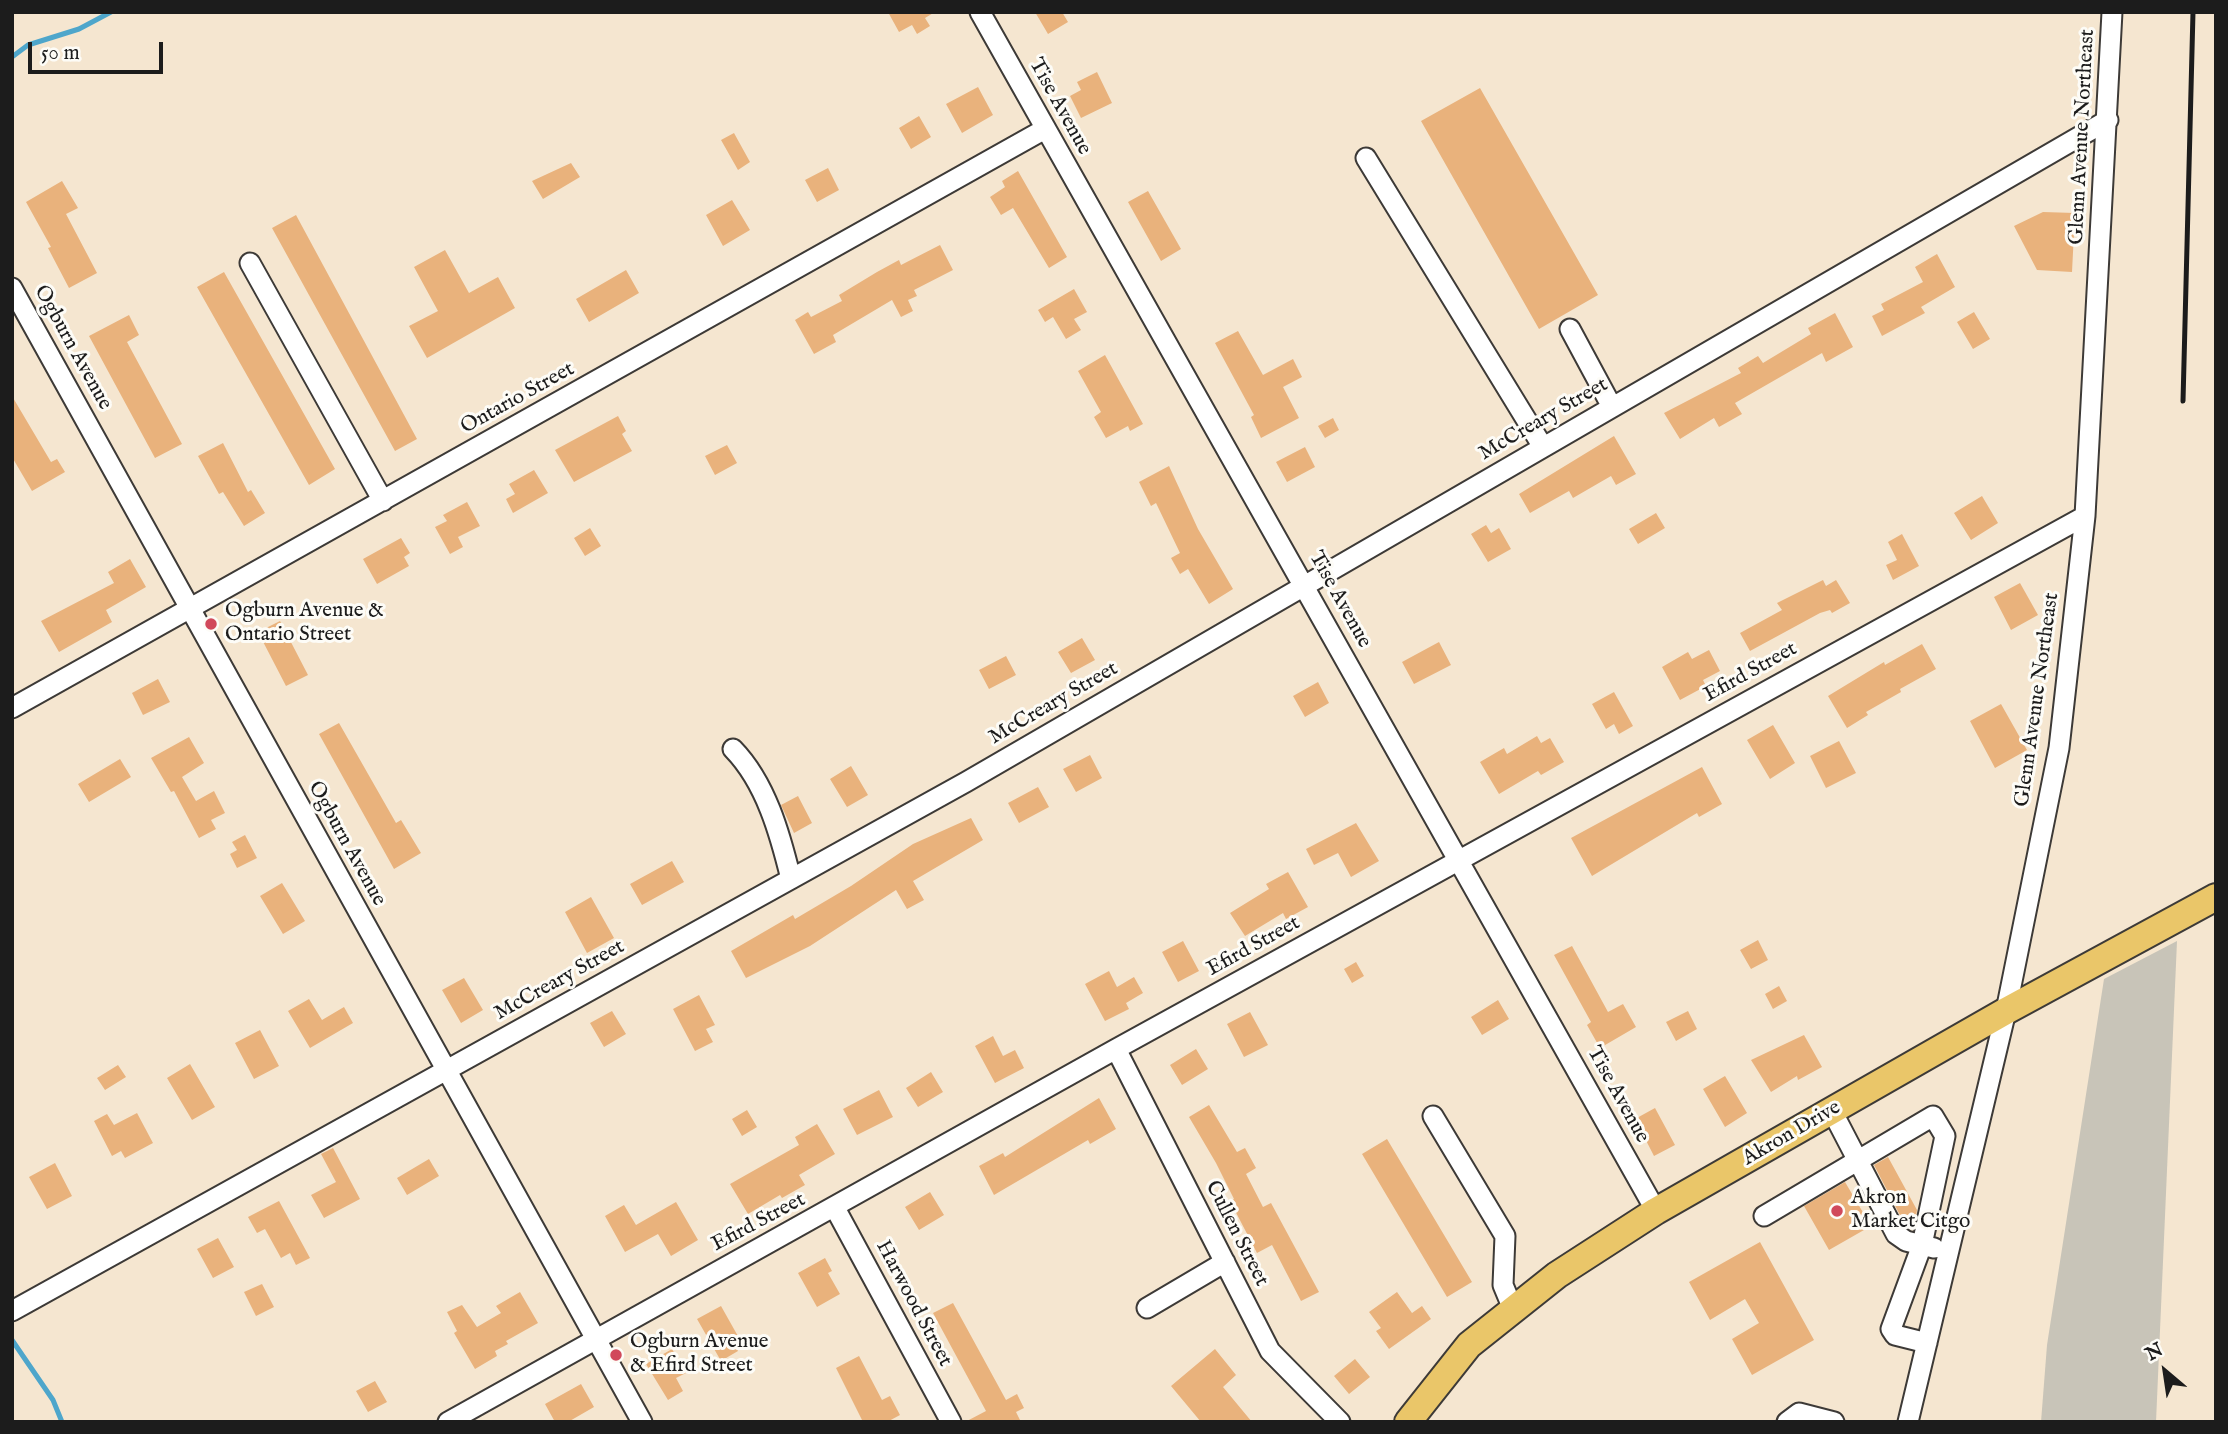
<!DOCTYPE html>
<style>
body{margin:0}
#map{position:relative;width:2228px;height:1434px;overflow:hidden;background:#f5e6d0;font-family:"IM FELL English",serif}
canvas{display:block}
.frame{position:absolute;inset:0;border:14px solid #1c1c1c;pointer-events:none}
.north{position:absolute;left:2130px;top:1336px;width:70px;height:70px;-webkit-text-stroke:5px #fdfcf7;paint-order:stroke;rotate:331deg;font-size:19px;font-weight:700;line-height:28px;text-align:center;color:#1c1c1c}
.north::after{content:'';display:block;margin:auto;width:24px;height:32px;background:#1c1c1c;clip-path:polygon(50% 0,100% 100%,50% 72%,0 100%)}
.scale{position:absolute;left:28px;top:42px;width:135px;height:32px;box-sizing:border-box;border:4px solid #1c1c1c;border-top:0;padding-left:9px;font-size:21px;line-height:24px;white-space:nowrap;color:#1c1c1c;-webkit-text-stroke:5px #fdfcf7;paint-order:stroke}
</style>
<div id="map">
<canvas width="2228" height="1434"></canvas>
<div class="frame"></div>
<div class="north">N</div>
<div class="scale">50 m</div>
</div>
<script>
const g = document.querySelector('canvas').getContext('2d');
g.lineJoin = 'round';
function fill(path, color) { g.fillStyle = color; g.fill(path, 'evenodd'); }
function trace(path, color, width, dash) { g.strokeStyle = color; g.lineWidth = width; g.lineCap = dash ? 'butt' : 'round'; g.setLineDash(dash || []); g.stroke(path); }
function write(font, color, halo, rows, align = 'center') {
  g.font = font + ' "IM FELL English",serif'; g.lineWidth = 6; g.setLineDash([]); g.textBaseline = 'middle'; g.strokeStyle = halo; g.fillStyle = color; for (const [text, x, y, turn = 0] of rows) {
    g.save(); g.translate(x, y); g.rotate((+turn || 0) * Math.PI / 180); g.textAlign = isNaN(turn) ? turn : align; if (halo) g.strokeText(text, 0, 0); g.fillText(text, 0, 0); g.restore();
  }
}
const industrial = new Path2D(`
 M2177,941L2156,1422H2041L2047,1345L2104,979Z`);
const stream = new Path2D(`
 M12,57L28,45L79,29L111,12
 M12,1340L53,1400L62,1422`);
const building = new Path2D(`
 M888,12H935L925,18L930,26L917,34L912,25L899,32Z
 M1035,12H1062L1068,22L1048,34Z
 M1097,72L1112,103L1081,118L1070,96L1081,90L1077,82Z
 M978,87L993,115L962,133L946,104Z
 M1480,88L1598,295L1539,329L1421,121Z
 M919,116L931,137L911,149L899,128Z
 M734,133L750,162L738,170L721,140Z
 M571,163L580,177L543,199L532,181Z
 M828,168L839,190L817,202L805,180Z
 M1018,171L1067,257L1049,268L1013,208L1001,215L990,197L1005,187L1002,181Z
 M62,181L78,208L66,214L97,273L69,288L48,248L51,247L26,202Z
 M1148,191L1181,249L1161,261L1128,202Z
 M732,200L750,230L723,246L706,215Z
 M2043,212L2075,213L2072,272L2037,270L2014,226Z
 M296,215L417,439L395,451L272,228Z
 M940,245L953,270L914,290L917,296L908,300L913,311L901,317L892,300L833,335L836,342L814,354L795,320L808,312L811,317L842,301L839,295L877,272L899,260L901,265Z
 M445,250L469,293L498,277L515,308L427,358L409,326L438,311L414,267Z
 M1937,254L1955,287L1921,307L1925,313L1882,336L1872,316L1884,310L1881,304L1923,282L1915,267Z
 M626,270L639,293L589,322L576,299Z
 M224,272L335,469L309,485L197,287Z
 M1074,289L1087,312L1074,319L1081,330L1066,339L1053,317L1045,322L1038,310Z
 M1974,312L1990,339L1973,349L1957,322Z
 M1835,313L1853,347L1826,362L1822,353L1735,403L1742,414L1719,427L1714,418L1680,439L1664,413L1741,373L1738,368L1758,356L1763,363L1811,334L1808,328Z
 M129,315L139,335L127,342L182,444L155,458L89,336Z
 M1238,331L1263,375L1293,359L1302,377L1283,387L1299,418L1261,438L1251,417L1254,415L1215,343Z
 M1105,355L1143,424L1130,431L1128,426L1106,438L1094,417L1101,412L1078,371Z
 M12,396L51,462L57,459L65,472L32,491L12,457Z
 M618,416L626,431L622,434L632,451L574,482L555,450Z
 M1333,418L1339,430L1325,438L1318,426Z
 M1614,436L1636,474L1616,485L1611,476L1573,498L1569,491L1530,513L1519,494Z
 M223,443L248,492L251,490L265,513L244,526L223,492L219,494L198,456Z
 M727,445L737,463L715,475L705,456Z
 M1305,447L1315,467L1287,482L1276,462Z
 M1169,466L1198,529L1233,589L1209,604L1188,569L1180,574L1171,558L1180,553L1156,503L1151,506L1139,482Z
 M534,470L548,493L513,513L506,499L515,494L509,484Z
 M1982,496L1998,523L1971,540L1954,513Z
 M467,502L480,526L458,537L463,547L450,554L435,527L447,521L443,515Z
 M1656,513L1665,528L1638,544L1629,529Z
 M1486,525L1491,533L1499,528L1511,549L1488,562L1471,534Z
 M590,528L601,546L585,556L574,538Z
 M1902,534L1919,566L1893,580L1886,565L1897,560L1888,542Z
 M401,538L410,553L404,557L409,566L377,584L363,559Z
 M130,559L146,587L106,610L112,622L59,652L41,621L114,583L108,572Z
 M1823,580L1826,586L1836,580L1850,603L1832,613L1830,610L1820,613L1750,651L1740,633L1782,610L1777,603Z
 M2020,583L2038,615L2011,630L1994,597Z
 M280,621L308,675L286,686L258,632Z
 M1082,638L1095,660L1071,673L1058,652Z
 M1439,642L1451,665L1414,684L1402,662Z
 M1922,644L1936,669L1900,689L1901,692L1866,712L1868,715L1847,728L1828,696L1884,662L1885,665Z
 M1709,650L1720,671L1703,680L1706,686L1680,700L1662,667L1688,652L1692,659Z
 M1006,656L1016,675L989,689L979,670Z
 M158,679L170,702L143,715L132,693Z
 M1318,682L1329,703L1305,717L1293,696Z
 M1614,692L1633,726L1619,734L1614,724L1606,729L1592,704Z
 M2001,704L2027,750L1995,768L1970,721Z
 M339,723L396,823L401,820L421,853L394,869L319,734Z
 M1773,725L1795,763L1770,779L1747,740Z
 M1537,736L1541,743L1550,738L1564,762L1541,775L1538,771L1499,794L1480,762L1504,748L1507,754Z
 M189,737L204,763L182,777L196,801L214,791L225,813L211,820L216,829L199,838L174,791L171,792L151,758Z
 M1839,741L1856,773L1826,788L1810,756Z
 M1090,755L1102,778L1076,792L1063,769Z
 M120,759L131,777L89,802L78,784Z
 M851,766L868,795L847,807L830,779Z
 M1702,767L1722,804L1699,817L1697,813L1592,876L1571,838Z
 M1038,787L1049,807L1019,823L1008,803Z
 M798,796L812,823L794,833L781,805Z
 M971,818L983,840L913,881L924,900L907,909L896,890L810,946L746,978L731,951L793,915L795,919L851,886L913,844Z
 M1356,823L1379,861L1351,877L1338,853L1314,865L1306,849Z
 M245,835L257,858L237,868L230,854L237,850L232,842Z
 M672,861L684,882L642,905L630,884Z
 M1288,872L1308,907L1286,919L1283,913L1245,936L1230,913L1269,889L1266,884Z
 M282,883L305,921L283,934L260,896Z
 M591,897L614,938L587,953L565,912Z
 M1758,940L1768,960L1751,969L1740,950Z
 M1183,941L1199,971L1178,982L1162,952Z
 M1572,946L1608,1012L1623,1004L1636,1027L1600,1048L1587,1025L1591,1022L1554,955Z
 M1356,962L1364,976L1352,983L1344,969Z
 M1109,971L1117,987L1134,977L1143,993L1126,1003L1129,1009L1105,1021L1085,984Z
 M464,978L483,1010L461,1023L442,990Z
 M1779,986L1787,1001L1773,1009L1765,994Z
 M699,995L715,1025L706,1029L713,1042L695,1051L673,1009Z
 M309,999L322,1020L344,1007L353,1023L310,1048L288,1011Z
 M1498,1000L1509,1019L1482,1035L1471,1017Z
 M612,1011L626,1034L604,1047L590,1023Z
 M1688,1011L1697,1029L1676,1041L1666,1022Z
 M1250,1012L1268,1045L1244,1057L1227,1024Z
 M260,1030L279,1066L254,1079L235,1043Z
 M1804,1035L1822,1067L1798,1080L1797,1076L1771,1092L1751,1060Z
 M993,1036L1003,1056L1015,1050L1024,1068L995,1083L975,1046Z
 M1196,1049L1208,1069L1182,1085L1170,1065Z
 M190,1064L215,1107L192,1120L167,1078Z
 M118,1065L126,1077L105,1090L97,1078Z
 M931,1072L943,1092L918,1107L906,1088Z
 M1725,1076L1747,1113L1725,1127L1703,1089Z
 M879,1090L893,1117L857,1135L843,1109Z
 M1099,1098L1116,1129L1090,1144L1088,1140L994,1195L979,1166L1003,1153L1005,1157Z
 M1209,1105L1237,1152L1245,1148L1256,1168L1246,1174L1263,1207L1271,1203L1319,1292L1301,1301L1272,1245L1257,1253L1230,1201L1234,1199L1216,1163L1189,1117Z
 M1655,1108L1675,1145L1654,1156L1635,1119Z
 M747,1110L757,1127L742,1136L732,1119Z
 M137,1113L153,1143L125,1158L121,1151L112,1156L94,1121L107,1114L114,1125Z
 M817,1124L835,1154L799,1175L805,1185L782,1198L780,1195L748,1214L730,1184L799,1145L795,1137Z
 M1387,1139L1472,1282L1447,1297L1362,1154Z
 M333,1148L360,1199L324,1218L311,1195L336,1182L321,1154Z
 M1888,1157L1917,1210L1916,1216L1904,1223L1874,1165Z
 M429,1159L439,1176L407,1195L397,1178Z
 M55,1163L72,1196L47,1209L29,1177Z
 M1845,1182L1871,1226L1829,1250L1804,1206Z
 M930,1192L944,1215L919,1230L905,1207Z
 M279,1201L310,1258L296,1265L290,1253L281,1258L265,1229L257,1233L248,1217Z
 M676,1202L698,1240L671,1256L658,1234L625,1252L605,1216L624,1205L636,1225Z
 M218,1238L234,1267L213,1278L197,1249Z
 M1760,1242L1814,1340L1752,1375L1732,1339L1759,1323L1745,1299L1710,1320L1689,1282Z
 M825,1258L832,1271L828,1273L840,1294L817,1307L798,1273Z
 M262,1284L274,1307L256,1316L244,1292Z
 M520,1292L538,1323L506,1341L508,1344L495,1351L497,1356L475,1369L454,1333L457,1331L447,1312L462,1305L477,1327L501,1313L496,1306Z
 M1397,1292L1412,1313L1422,1306L1431,1319L1389,1349L1376,1331L1381,1328L1369,1312Z
 M953,1303L1006,1400L1017,1394L1024,1408L1016,1412L1021,1422H965L986,1411L933,1313Z
 M721,1306L739,1338L733,1342L738,1351L721,1361L697,1319Z
 M672,1349L686,1373L676,1378L683,1391L668,1400L646,1364Z
 M1215,1349L1236,1375L1223,1387L1252,1422H1201L1171,1386Z
 M859,1356L882,1400L890,1396L900,1415L887,1422H863L836,1368Z
 M1355,1359L1370,1377L1349,1394L1334,1376Z
 M375,1381L387,1402L368,1412L356,1391Z
 M581,1384L594,1407L568,1422H555L545,1404Z`);
const minor = new Path2D(`
 M980,12L1656,1211
 M1366,158L1543,447
 M250,263L383,501
 M12,288L642,1422
 M1570,329L1612,407
 M12,708L1045,129
 M733,749C766,783 780,834 791,879
 M1116,1049L1270,1351L1340,1422
 M1832,1111L1896,1234L1906,1241L1934,1248
 M1433,1116L1505,1236L1503,1285L1513,1309
 M835,1208L951,1422
 M1764,1216L1933,1116L1945,1136L1922,1245L1891,1329L1895,1335L1927,1343
 M1147,1308L1225,1262
 M12,1311L966,782L2108,120
 M448,1422L1116,1049L2085,516
 M1787,1422L1799,1413L1834,1422
 M1908,1422L2006,1011L2059,748L2085,516L2112,12`);
const major = new Path2D(`
 M1408,1422L1469,1345L1557,1275L1656,1211L2006,1011L2216,897`);
const rail = new Path2D(`
 M2183,401L2193,12`);
const markers = [
 [211,624,7,"#d1495b"],
 [1837,1211,7,"#d1495b"],
 [616,1355,7,"#d1495b"]
];
const streetNames = [
 ["Tise Avenue",1059,107,61],
 ["Glenn Avenue Northeast",2083,137,-87],
 ["Ogburn Avenue",72,348,61],
 ["Ontario Street",518,399,-29],
 ["McCreary Street",1544,420,-30],
 ["Tise Avenue",1339,600,61],
 ["Efird Street",1751,673,-29],
 ["Glenn Avenue Northeast",2038,700,-82],
 ["McCreary Street",1054,704,-30],
 ["Ogburn Avenue",346,844,61],
 ["Efird Street",1254,947,-29],
 ["McCreary Street",560,981,-29],
 ["Tise Avenue",1617,1095,61],
 ["Akron Drive",1792,1134,-30],
 ["Efird Street",759,1223,-28],
 ["Cullen Street",1236,1234,63],
 ["Harwood Street",913,1304,62]
];
const poiNames = [
 ["Ogburn Avenue &",225,612],
 ["Ontario Street",225,636],
 ["Akron",1851,1199],
 ["Market Citgo",1851,1223],
 ["Ogburn Avenue",630,1343],
 ["& Efird Street",630,1367]
];
fill(industrial, '#c8c4b8');
trace(stream, '#4ea6cb', 5);
fill(building, '#e9b27c');
trace(minor, '#3d3a37', 23);
trace(major, '#3d3a37', 30);
trace(minor, '#fff', 19);
trace(major, '#eac669', 26);
trace(rail, '#1c1c1c', 5);
for (const [x, y, r, color] of markers) { const dot = new Path2D(); dot.arc(x, y, r, 0, 2 * Math.PI); g.fillStyle = color; g.fill(dot); trace(dot, '#fdfcf7', 2.5); }
write('21px', '#1c1c1c', '#fdfcf7', streetNames);
write('21px', '#1c1c1c', '#fdfcf7', poiNames, 'left');
</script>
